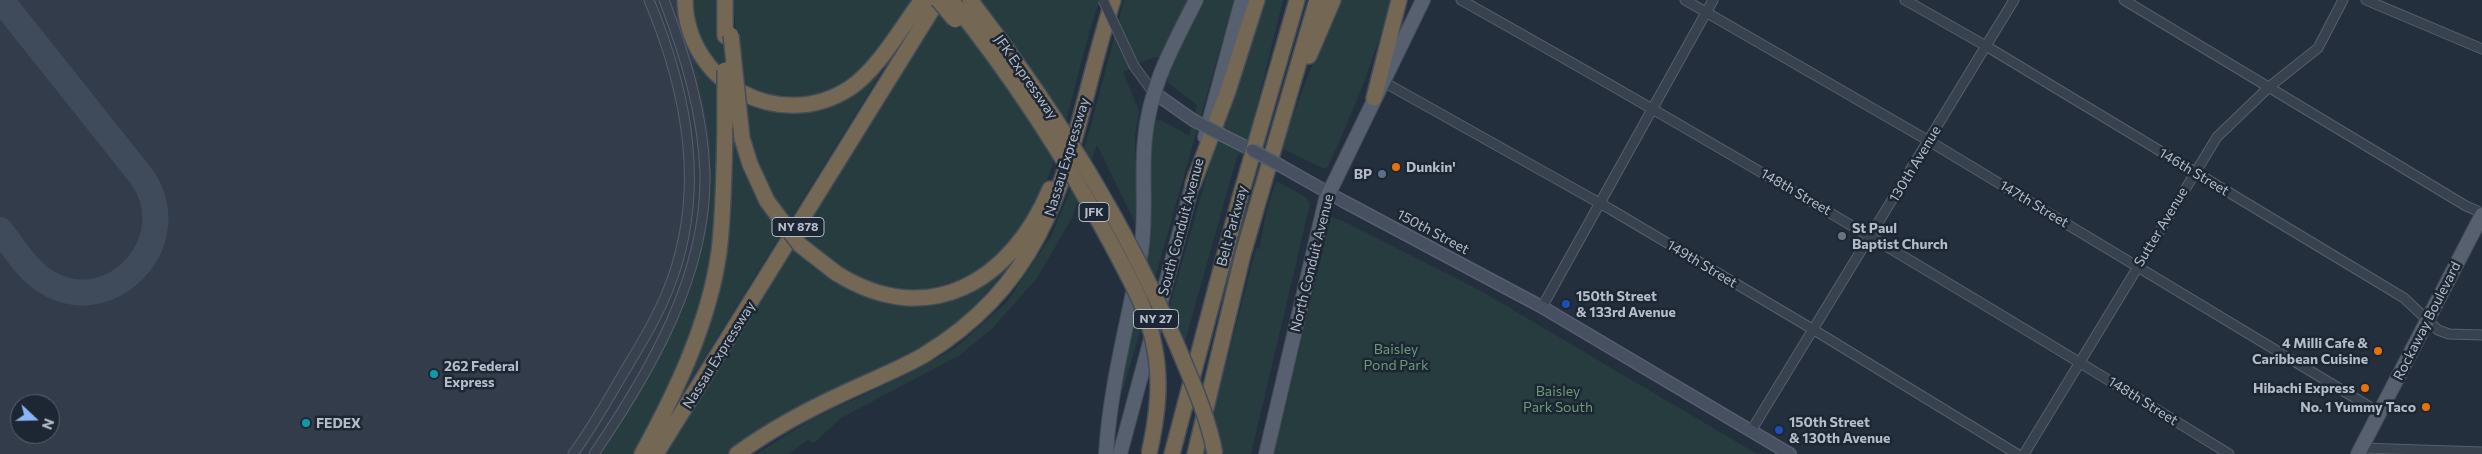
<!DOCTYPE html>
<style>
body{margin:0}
#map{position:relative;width:2482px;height:454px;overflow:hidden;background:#242f3e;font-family:Commissioner,sans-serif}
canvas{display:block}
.north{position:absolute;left:10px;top:394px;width:50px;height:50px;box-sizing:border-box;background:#1d2633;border:1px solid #59626f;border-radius:50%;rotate:111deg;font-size:14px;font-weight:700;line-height:20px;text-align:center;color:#b4bcc9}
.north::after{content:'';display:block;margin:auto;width:18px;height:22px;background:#8ab4f8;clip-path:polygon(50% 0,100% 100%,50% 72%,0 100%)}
</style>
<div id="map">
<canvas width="2482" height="454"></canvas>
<div class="north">N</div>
</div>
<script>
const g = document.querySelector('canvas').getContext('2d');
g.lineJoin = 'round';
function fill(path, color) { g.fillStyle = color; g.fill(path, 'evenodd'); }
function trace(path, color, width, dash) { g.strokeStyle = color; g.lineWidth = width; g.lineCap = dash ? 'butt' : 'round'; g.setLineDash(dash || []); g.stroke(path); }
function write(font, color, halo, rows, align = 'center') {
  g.font = font + ' Commissioner,sans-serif'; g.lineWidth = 5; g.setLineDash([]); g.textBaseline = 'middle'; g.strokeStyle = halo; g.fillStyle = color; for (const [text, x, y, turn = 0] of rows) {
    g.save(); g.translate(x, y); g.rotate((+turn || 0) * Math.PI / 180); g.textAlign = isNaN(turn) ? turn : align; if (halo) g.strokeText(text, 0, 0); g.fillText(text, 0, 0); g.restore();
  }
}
const airport = new Path2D(`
 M0,0H709L715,202L699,299L619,454H0ZM20,404H50V434H20Z`);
const green = new Path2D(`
 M691,0H716L717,35L736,33L733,0H915L855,76L814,97L781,100L745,88L708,56L696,33Z
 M944,0H1100C1072,75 1059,201 1002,257C987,272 965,282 945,287C896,300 869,287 828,261L822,271L854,292L887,304L925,305L971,293L1010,267L962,319L930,343L781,416L729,454H664Z
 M1124,0H1190L1162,56L1149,59L1123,72L1139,111L1135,136L1137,196L1135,223L1097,145L1072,218L1037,278L993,328L960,355L841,418L814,443L808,440L788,454H756L812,419L900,378L954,349L1007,302L1051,236L1068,196L1090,129Z
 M1202,0H1234L1123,390L1119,389L1152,127L1155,121L1161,120L1189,136L1197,105L1167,82L1168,79L1164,77Z
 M1260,0H1283L1247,146L1243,155L1238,154L1235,164L1184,345L1169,308L1231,91Z
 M1338,0H1391C1375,58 1353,112 1328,167L1325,169L1281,148L1305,83Z
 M698,62L705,77L708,74L788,112L877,68L881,73L669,415L710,312L730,141H737L748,181L761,206L773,200L759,174L749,140L719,101C718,162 718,223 706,283C693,343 661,400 634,454H601C679,340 739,219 697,79L700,78L693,65Z
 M1276,181L1306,197L1310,204L1251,454H1203L1256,248L1259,249L1267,210Z
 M1331,217L1343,221L1481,291L1757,454H1274Z`);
const taxiway = new Path2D(`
 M0,230C15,249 29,274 52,285C113,317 186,241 142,177L1,0`);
const minor = new Path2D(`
 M1461,0C1721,146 1976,298 2229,454
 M1685,0L1929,141L2380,413
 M1905,0L1986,46L2404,298L2438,330L2449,334L2482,335
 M2124,0L2466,206L2482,213
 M2366,0L2482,49
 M1134,66L1153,92
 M1382,81L1610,209L1814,330L2017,454
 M1542,307L1713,0
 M1751,431L2014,0
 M2361,448L2482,452
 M573,454C592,428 607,401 623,374C639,347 656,320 668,290C707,193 688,94 649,0
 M594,454C650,372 707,275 705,173C703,113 685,55 664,0
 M2024,454L2217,137L2269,87L2318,48L2343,0`);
const secondary = new Path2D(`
 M1153,92L1193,120
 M1222,135L1252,150
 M1281,166L1343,201L1542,307L1790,454`);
const primary = new Path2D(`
 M1205,137L1242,0
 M1106,454C1110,385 1129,319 1141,252C1147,214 1141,176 1145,138C1150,85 1173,46 1196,0
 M1120,454L1195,175
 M1266,454L1326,199L1423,0
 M2358,454L2482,215`);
const motorway = new Path2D(`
 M685,0C686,83 780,134 850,88C878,69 901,28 922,0
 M725,0V36
 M1309,56L1333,0
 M1374,98L1399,0
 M742,138L750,164L767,201
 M1193,184L1228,91L1257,0
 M836,273C928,331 1011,282 1050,189
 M642,454C676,392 709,323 719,252C724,211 724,168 725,127
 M656,454L938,0
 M737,454C770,430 805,411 842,394C869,381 898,370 924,355C1067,268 1067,143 1113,0
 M1172,454L1239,201L1297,0
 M1195,454L1243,254L1317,0`);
const minorBridge = new Path2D(`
 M1103,0L1134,66`);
const secondaryBridge = new Path2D(`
 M1193,120L1222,135
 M1252,150L1281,166`);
const motorwayBridge = new Path2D(`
 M938,0L955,20
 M951,0C1013,77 1067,160 1113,247C1129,278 1148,310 1154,345C1162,382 1157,418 1149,454
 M970,0C1052,106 1124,220 1176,343C1191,379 1208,416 1215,454
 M731,35L742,138
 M725,127V70
 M767,201L800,245L836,273`);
const markers = [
 [1396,167,5,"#e8710a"],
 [1382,174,5,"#5c6f8a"],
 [1842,236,5,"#6b7280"],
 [1566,304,5,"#1a4fb4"],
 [2378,351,5,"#e8710a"],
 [434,374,5,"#0f9aa8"],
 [2365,388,5,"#e8710a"],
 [2426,407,5,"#e8710a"],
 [306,423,5,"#0f9aa8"],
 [1779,430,5,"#1a4fb4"]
];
const shields = [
 [1094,212,30],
 [798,227,52],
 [1156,319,45]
];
const shieldNames = [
 ["JFK",1094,212],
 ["NY 878",798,227],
 ["NY 27",1156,319]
];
const streetNames = [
 ["JFK Expressway",1026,77,55],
 ["Nassau Expressway",1067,157,-73],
 ["130th Avenue",1915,164,-59],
 ["146th Street",2194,172,31],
 ["148th Street",1796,192,30],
 ["147th Street",2034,204,31],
 ["Belt Parkway",1232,226,-75],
 ["South Conduit Avenue",1181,227,-75],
 ["Sutter Avenue",2161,227,-59],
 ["150th Street",1433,232,28],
 ["North Conduit Avenue",1312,263,-76],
 ["149th Street",1702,264,31],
 ["Rockaway Boulevard",2427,321,-63],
 ["Nassau Expressway",719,355,-58],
 ["148th Street",2143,401,32]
];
const poiNames = [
 ["Dunkin'",1406,167],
 ["BP",1372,174,"right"],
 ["St Paul",1852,228],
 ["Baptist Church",1852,244],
 ["150th Street",1576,296],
 ["& 133rd Avenue",1576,312],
 ["4 Milli Cafe &",2368,343,"right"],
 ["Caribbean Cuisine",2368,359,"right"],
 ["262 Federal",444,366],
 ["Express",444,382],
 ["Hibachi Express",2355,388,"right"],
 ["No. 1 Yummy Taco",2416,407,"right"],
 ["150th Street",1789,422],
 ["& 130th Avenue",1789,438],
 ["FEDEX",316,423]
];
const parkNames = [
 ["Baisley",1396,349],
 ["Pond Park",1396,365],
 ["Baisley",1558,391],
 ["Park South",1558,407]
];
fill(airport, '#323c4b');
fill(green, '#263c3f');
trace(taxiway, '#3f4a5a', 26);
trace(minor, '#565f6c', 11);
trace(secondary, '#565f6c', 14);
trace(primary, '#414a57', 16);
trace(motorway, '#434c59', 18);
trace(minor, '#38414e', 9);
trace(secondary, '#465061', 11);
trace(primary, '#56606e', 14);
trace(motorway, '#746855', 15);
trace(minorBridge, '#565f6c', 11, []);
trace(secondaryBridge, '#565f6c', 14, []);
trace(motorwayBridge, '#434c59', 18, []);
trace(minorBridge, '#38414e', 9);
trace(secondaryBridge, '#465061', 11);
trace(motorwayBridge, '#746855', 15);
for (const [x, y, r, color] of markers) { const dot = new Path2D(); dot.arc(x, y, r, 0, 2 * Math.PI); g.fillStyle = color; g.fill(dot); trace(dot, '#1d2633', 2); }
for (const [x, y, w] of shields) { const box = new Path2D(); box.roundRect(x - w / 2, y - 9.5, w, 19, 4); g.fillStyle = '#1d2633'; g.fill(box); trace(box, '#b4bcc9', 1); }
write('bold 12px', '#b4bcc9', null, shieldNames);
write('14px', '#b4bcc9', '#1d2633', streetNames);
write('bold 14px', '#b4bcc9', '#1d2633', poiNames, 'left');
write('14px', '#6b9a76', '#1d2633', parkNames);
</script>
